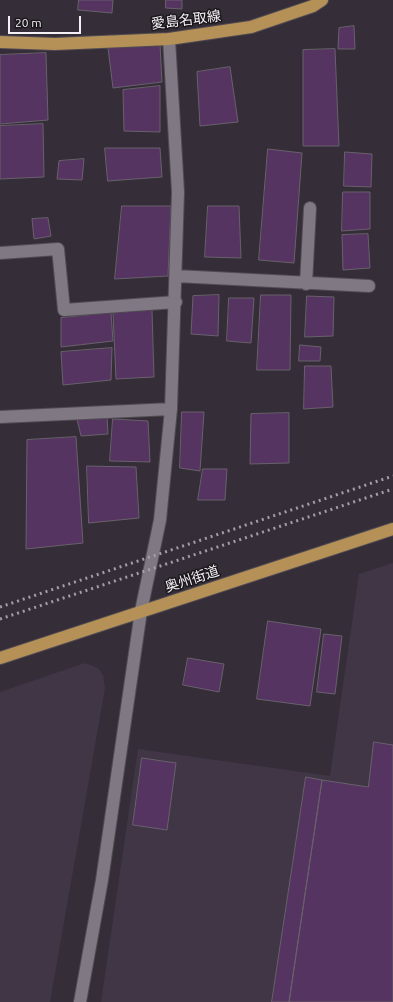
<!DOCTYPE html>
<meta charset="utf-8">
<style>
body{margin:0}
#map{position:relative;width:393px;height:1002px;overflow:hidden;background:#352e38;font-family:Ubuntu,sans-serif}
canvas{display:block}
.scale{position:absolute;left:8px;top:16px;width:73px;height:18px;box-sizing:border-box;border:2px solid #f5f0f6;border-top:0;padding-left:5px;font-size:12px;line-height:14px;white-space:nowrap;color:#f5f0f6;-webkit-text-stroke:3px #1b181c;paint-order:stroke}
</style>
<div id="map">
<canvas width="393" height="1002"></canvas>
<div class="scale">20 m</div>
</div>
<script>
const g = document.querySelector('canvas').getContext('2d');
g.lineJoin = 'round';
function fill(path, color) { g.fillStyle = color; g.fill(path, 'evenodd'); }
function trace(path, color, width, dash) { g.strokeStyle = color; g.lineWidth = width; g.lineCap = dash ? 'butt' : 'round'; g.setLineDash(dash || []); g.stroke(path); }
function write(font, color, halo, rows, align = 'center') {
  g.font = font + ' Ubuntu,"Noto Sans JP",sans-serif'; g.lineWidth = 3; g.setLineDash([]); g.textBaseline = 'middle'; g.strokeStyle = halo; g.fillStyle = color; for (const [text, x, y, turn = 0] of rows) {
    g.save(); g.translate(x, y); g.rotate((+turn || 0) * Math.PI / 180); g.textAlign = isNaN(turn) ? turn : align; if (halo) g.strokeText(text, 0, 0); g.fillText(text, 0, 0); g.restore();
  }
}
const built = new Path2D(`
 M393,563V1002H101L138,749L330,776L359,574Z
 M85,663L98,668L103,675L105,688L50,1002H0V692Z`);
const building = new Path2D(`
 M79,0H113L112,13L78,10Z
 M166,0H182V9L166,8Z
 M354,26L355,49H338L339,28Z
 M160,44L162,82L113,88L108,48Z
 M335,49L339,146H303V50Z
 M46,53L48,120L0,124V55Z
 M230,67L238,122L200,126L197,72Z
 M160,86V132L124,131L123,90Z
 M43,124L44,177L0,179V126Z
 M105,148H160L162,177L108,181Z
 M268,149L302,153L294,263L259,260Z
 M345,152L372,154L371,187L344,186Z
 M84,159L82,180L57,179L59,161Z
 M343,192H370V229L342,231Z
 M122,206H171L168,276L115,279Z
 M208,206H239L241,258L205,257Z
 M48,218L51,236L34,239L32,219Z
 M368,234L370,268L343,270L342,235Z
 M219,295L218,336L191,334L193,296Z
 M261,295H291L290,370H257Z
 M307,296L334,297L333,336L305,337Z
 M229,298H254L251,343L227,341Z
 M152,310L154,377L116,379L113,312Z
 M111,313L113,341L61,347V318Z
 M300,345L321,347L320,361H299Z
 M112,348L111,380L63,385L61,352Z
 M305,366H331L333,407L304,409Z
 M182,412H204L200,471L180,468Z
 M289,413V463L250,464L251,414Z
 M107,416L108,434L81,436L77,419Z
 M113,419L148,421L150,462L110,461Z
 M76,437L83,543L26,549L27,440Z
 M87,466L136,467L139,518L89,523Z
 M203,469H227L225,500H198Z
 M268,621L321,629L310,706L257,699Z
 M324,634L342,636L335,694L317,692Z
 M188,658L224,664L219,692L183,685Z
 M374,742L393,745V1002H289L322,780L368,787Z
 M142,758L176,763L167,830L133,825Z
 M306,777L322,780L289,1002H272Z`);
const minor = new Path2D(`
 M0,253L58,249L64,310L176,302
 M176,276L369,286
 M306,284L310,208
 M0,417L171,409
 M80,1002L102,880L141,611L160,520L171,409L178,192L169,39`);
const major = new Path2D(`
 M0,42L55,44L169,39L251,27L313,6L322,0
 M0,658L393,529`);
const rail = new Path2D(`
 M0,607L393,476
 M0,619L393,489`);
const streetNames = [
 ["愛島名取線",186,20,-7],
 ["奥州街道",192,579,-18]
];
fill(built, '#403645');
fill(building, '#563462');
trace(building, '#68616b', 1);
trace(minor, '#514b53', 14);
trace(major, '#514b53', 14);
trace(minor, '#807883', 12);
trace(major, '#b59158', 12);
trace(rail, '#a39da5', 3, [2, 4]);
write('14px', '#f5f0f6', '#1b181c', streetNames);
</script>
